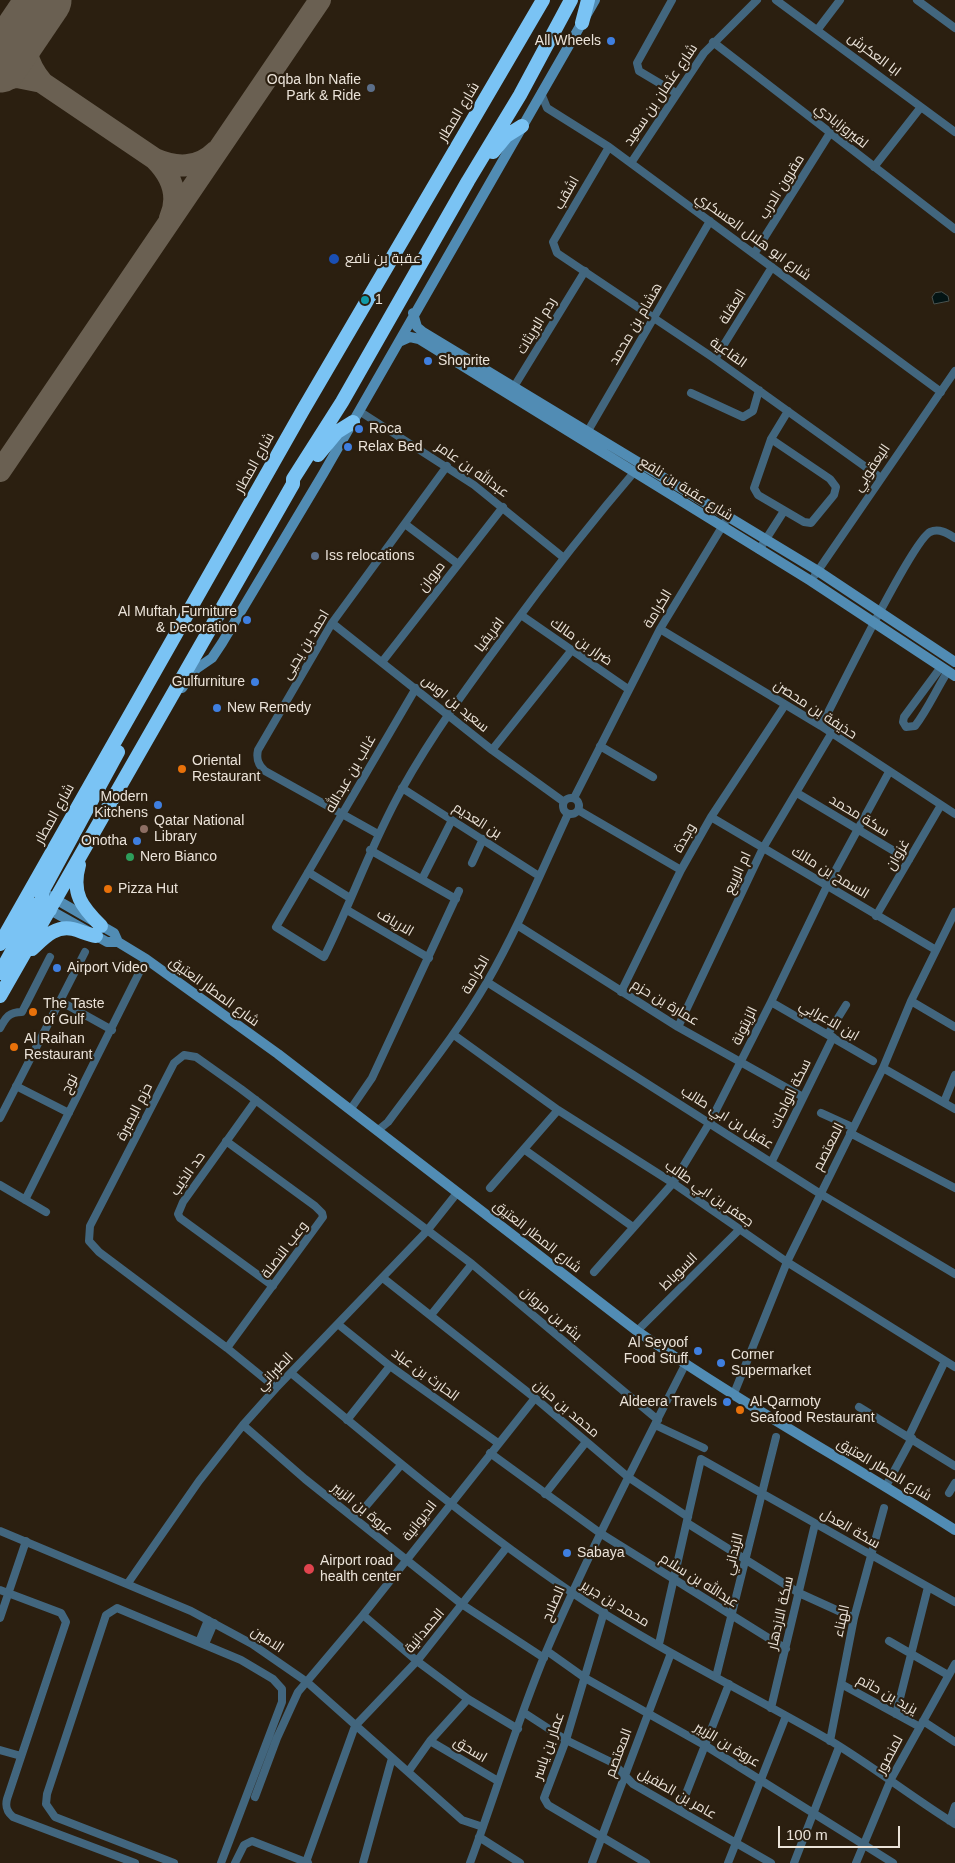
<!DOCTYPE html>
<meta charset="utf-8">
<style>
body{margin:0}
#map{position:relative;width:955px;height:1863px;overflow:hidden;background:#2b1f10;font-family:Helvetica,sans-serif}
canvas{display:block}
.scale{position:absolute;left:778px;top:1826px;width:122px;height:22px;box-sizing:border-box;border:2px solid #ebe3d9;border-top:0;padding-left:6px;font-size:15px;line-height:18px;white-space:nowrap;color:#ebe3d9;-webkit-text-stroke:4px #2b1f10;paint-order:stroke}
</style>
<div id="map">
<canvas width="955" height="1863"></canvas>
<div class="scale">100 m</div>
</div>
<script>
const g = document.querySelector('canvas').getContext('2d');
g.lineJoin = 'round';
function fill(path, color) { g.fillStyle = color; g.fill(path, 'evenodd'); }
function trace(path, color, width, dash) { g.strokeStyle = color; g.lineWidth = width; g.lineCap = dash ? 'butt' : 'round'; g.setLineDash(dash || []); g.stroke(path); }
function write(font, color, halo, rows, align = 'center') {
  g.font = font + ' Helvetica,Cairo,sans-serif'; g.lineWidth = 4.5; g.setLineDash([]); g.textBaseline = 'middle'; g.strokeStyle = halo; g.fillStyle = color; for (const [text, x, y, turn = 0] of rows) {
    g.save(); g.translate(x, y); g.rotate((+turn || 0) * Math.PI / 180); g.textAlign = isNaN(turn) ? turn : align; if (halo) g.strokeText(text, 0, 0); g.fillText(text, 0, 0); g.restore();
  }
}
const water = new Path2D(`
 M942,292L948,296L949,301L934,304L932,297L935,293Z`);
const taxiway = new Path2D(`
 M0,33L22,25L35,13
 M0,54L155,159
 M0,80L17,77L42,82C26,63 23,46 29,22
 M170,218C180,196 171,175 155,159C175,168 198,169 215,152
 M0,471L320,0`);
const runway = new Path2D(`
 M0,65L44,0`);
const street = new Path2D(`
 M672,0L637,63L639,71L676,93
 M776,0L955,132
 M917,0L955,28
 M818,29L840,0
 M713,42L955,229
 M541,93L547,108L609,147L941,392
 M609,147L553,242L557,253L715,359L881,478
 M631,163L704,53L757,0
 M874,167L921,107
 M754,254L830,133
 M715,359L772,267
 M512,390L585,271
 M691,393L743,417L753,411L759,390
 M359,411L474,485L564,558
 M585,436L710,221
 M771,439L830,479L836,487L834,495L811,523L804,522L758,495L754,488L771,439L788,411
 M405,524L458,564
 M759,550L784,511
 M815,575L955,371
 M521,615L628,689
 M332,623L492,750L564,802
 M660,629L821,726L955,814
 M382,662L503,507
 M941,667L904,717L903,722L906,727L915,726C928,709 936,690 948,671
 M416,688L276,927L324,957C352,901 371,844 402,789C432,735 468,686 505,636C548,577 593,520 641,464
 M821,726C836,698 912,541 930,532C939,528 947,533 955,538
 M600,746L653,777
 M492,750L571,651
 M402,788L539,876
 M797,793L909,860
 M563 806a8 8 0 1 1 16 0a8 8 0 1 1-16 0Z
 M574,798L660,629L728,517
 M578,810L681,870
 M711,817L936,950
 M378,834L265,771C258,765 256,759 258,750L332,623L447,466
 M370,850L456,899
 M472,863L483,839
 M308,872L350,898
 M422,879L452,820
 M347,910L429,958
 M876,916L941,805
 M517,925L678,1027L803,1097
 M487,982L819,1193L955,1274
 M621,992L681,870L711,817L785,705
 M60,1001L112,1030
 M911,1001L955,1027
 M771,1002L873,1061
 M678,1027L763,848L831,734
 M0,1028C6,1017 9,1012 22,1012L50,957
 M828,1034L846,1005
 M454,1035L558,1110L673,1183L787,1262L955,1367
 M883,1068L955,1109
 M16,1086L69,1113
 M256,1100L183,1202L178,1214L180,1218L273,1286
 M944,1102L955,1075
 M350,1110L372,1078L459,891
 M821,1113L852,1127
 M0,1118L85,952
 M377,1131L388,1122C422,1076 458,1032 487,982C518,928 542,870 568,814
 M850,1133L955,1188
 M226,1141L315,1206L322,1213L323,1217L227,1348
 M525,1150L633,1227
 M772,1161L833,1037
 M0,1185L46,1212
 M490,1188L558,1110
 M25,1200L146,959
 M594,1272L673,1183L710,1122L771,1002L827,886L889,772
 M383,1278L535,1398L628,1477L688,1517
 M431,1315L472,1264
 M339,1325L390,1366L498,1443
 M637,1331L739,1230
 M291,1373C383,1449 473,1526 571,1592C654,1648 745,1691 831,1741C874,1767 913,1798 955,1824
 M276,1388L227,1348L99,1252L89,1241L90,1226L174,1063L184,1055L196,1057L241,1089L472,1264L658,1420
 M733,1396L787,1262L883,1068L911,1001L955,912
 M859,1407L955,1466
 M347,1420L390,1366
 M243,1425L305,1479L463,1605L544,1658
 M655,1425L704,1448
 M909,1436L945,1361
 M490,1453L600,1533L786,1649
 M886,1486L912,1438
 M949,1493L955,1483
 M545,1494L586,1442
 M355,1519L401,1465
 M687,1523L799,1593L854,1618
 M0,1531L191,1611L252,1644L307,1682L462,1820L483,1827
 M128,1583L199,1481L243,1425L276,1388L426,1232L457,1193
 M0,1590L61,1613L66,1622L7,1799C5,1807 7,1812 13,1817L135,1863
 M604,1612L566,1740L544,1798L548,1805L646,1863
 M363,1615L417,1661L468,1699L518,1729
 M0,1618L26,1541
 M889,1641L948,1675
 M199,1642L208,1620
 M205,1644L214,1623
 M659,1644L701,1459L955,1602
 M547,1651L585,1678L706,1746L893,1863
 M716,1677L776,1437
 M843,1685L920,1727
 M771,1708L815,1524
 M523,1712L566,1740L613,1763L633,1784L771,1863
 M896,1714L928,1587
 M923,1721L955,1742
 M430,1741L498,1781
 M830,1741L854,1618L884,1508
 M0,1750L21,1756
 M408,1772L430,1741L468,1699
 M255,1797L277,1738L298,1692L363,1615L535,1398
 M680,1809L729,1684
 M950,1821L955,1806
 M479,1837L520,1863
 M306,1862L355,1726L417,1661L507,1547
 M174,1863L55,1817L46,1804L47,1794L106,1615L117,1608L241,1660L273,1679L282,1689V1702L221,1863
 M235,1863L244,1845L252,1841L308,1863
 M363,1863L392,1758
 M470,1863C496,1793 517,1721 546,1652C588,1554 637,1460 685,1365
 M592,1863L671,1653
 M728,1863L786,1716
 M794,1863L839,1747
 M856,1863L891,1779L955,1664`);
const secondary = new Path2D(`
 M413,313L417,327L423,332L818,571L955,662
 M399,342L410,337L419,339L811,581L955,676
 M182,688L196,669L212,658L222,643L323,474L595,0
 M50,896L114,933L118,942
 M50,910L107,942H118L146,959L278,1054L637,1331C740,1403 850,1463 955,1530`);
const highway = new Path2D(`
 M582,23L588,0
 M493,152L506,136L522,126
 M318,455L337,432L353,422
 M79,865C71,894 82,907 101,926
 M50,910L42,903V892L118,752
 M0,944L303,410L543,0
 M32,949C44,938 55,925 73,929C81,931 88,935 96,936
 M0,973L34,911L30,903L21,907
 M0,996L293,484V479L342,402L468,181L520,95L571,0`);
const markers = [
 [611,41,5,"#3f7fe0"],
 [371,88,5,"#5c6f8a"],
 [334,259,6,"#1a4fb4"],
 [365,300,5,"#0f9aa8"],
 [428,361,5,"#3f7fe0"],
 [359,429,5,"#3f7fe0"],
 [348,447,5,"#3f7fe0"],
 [315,556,5,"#5c6f8a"],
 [247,620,5,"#3f7fe0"],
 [255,682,5,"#3f7fe0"],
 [217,708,5,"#3f7fe0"],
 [182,769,5,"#e8710a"],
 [158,805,5,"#3f7fe0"],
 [144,829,5,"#8d6e63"],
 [137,841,5,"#3f7fe0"],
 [130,857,5,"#2e9e5b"],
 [108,889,5,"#e8710a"],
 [57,968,5,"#3f7fe0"],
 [33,1012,5,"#e8710a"],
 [14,1047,5,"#e8710a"],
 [698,1351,5,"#3f7fe0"],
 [721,1363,5,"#3f7fe0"],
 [727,1402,5,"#3f7fe0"],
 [740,1410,5,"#e8710a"],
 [567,1553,5,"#3f7fe0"],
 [309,1569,6,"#e0444e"]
];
const poiNames = [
 ["All Wheels",601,41,"right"],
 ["Oqba Ibn Nafie",361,80,"right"],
 ["Park & Ride",361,96,"right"],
 ["عقبة بن نافع",345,259],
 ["1",375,300],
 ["Shoprite",438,361],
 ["Roca",369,429],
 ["Relax Bed",358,447],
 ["Iss relocations",325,556],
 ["Al Muftah Furniture",237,612,"right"],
 ["& Decoration",237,628,"right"],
 ["Gulfurniture",245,682,"right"],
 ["New Remedy",227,708],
 ["Oriental",192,761],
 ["Restaurant",192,777],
 ["Modern",148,797,"right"],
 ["Kitchens",148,813,"right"],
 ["Qatar National",154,821],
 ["Library",154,837],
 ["Onotha",127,841,"right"],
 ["Nero Bianco",140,857],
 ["Pizza Hut",118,889],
 ["Airport Video",67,968],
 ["The Taste",43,1004],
 ["of Gulf",43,1020],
 ["Al Raihan",24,1039],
 ["Restaurant",24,1055],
 ["Al Seyoof",688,1343,"right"],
 ["Food Stuff",688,1359,"right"],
 ["Corner",731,1355],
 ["Supermarket",731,1371],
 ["Aldeera Travels",717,1402,"right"],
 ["Al-Qarmoty",750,1402],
 ["Seafood Restaurant",750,1418],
 ["Sabaya",577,1553],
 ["Airport road",320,1561],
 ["health center",320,1577]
];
const streetNames = [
 ["ابا العكرش",874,55,37],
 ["شارع عثمان بن سعيد",661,95,-56],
 ["شارع المطار",459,112,-59],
 ["لفيروزابادي",841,126,38],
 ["مقرون الدرب",782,187,-58],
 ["اشقب",567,193,-60],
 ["شارع ابو هلال العسكري",753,237,36],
 ["العقلة",733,307,-58],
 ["هشام بن محمد",636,324,-60],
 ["ردم البريثات",537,326,-59],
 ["القاعية",728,353,35],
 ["شارع المطار",255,463,-61],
 ["اليعقوبي",872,468,-56],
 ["عبدالله بن عامر",472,470,35],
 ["شارع عقبة بن نافع",686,489,32],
 ["مروان",432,577,-52],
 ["الكرامة",658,609,-59],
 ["افريقيا",490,635,-53],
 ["ضرار بن مالك",581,642,35],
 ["احمد بن يحيى",306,645,-59],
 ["سعيد بن اوس",455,704,39],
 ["حذيفة بن محصن",815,710,33],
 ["غالب بن عبدالله",351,774,-60],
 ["شارع المطار",55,814,-61],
 ["سكة محمد",859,816,31],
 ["بن العديم",477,821,32],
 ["وجدة",685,838,-61],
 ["غزوان",898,855,-60],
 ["ام الربيع",738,873,-65],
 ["السمح بن مالك",830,873,31],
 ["الارياف",395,923,30],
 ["الكرامة",476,975,-60],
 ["شارع المطار العتيق",214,992,36],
 ["عمارة بن حزم",665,1003,31],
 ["ابن الاعرابي",829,1021,30],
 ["الزيتونة",745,1026,-64],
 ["نوح",70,1084,-63],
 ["سكة الواحات",791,1094,-64],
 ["حزم البمبرة",135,1112,-63],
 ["عقيل بن ابي طالب",727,1118,32],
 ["المعتصم",829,1147,-63],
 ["حد الذيب",188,1174,-55],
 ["جعفر بن ابي طالب",709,1194,35],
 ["شارع المطار العتيق",537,1237,38],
 ["وعب النصلة",285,1250,-53],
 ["السوباط",679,1272,-45],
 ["بشر بن مروان",551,1314,40],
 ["الطبراني",275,1372,-46],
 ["الحارث بن عباد",425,1375,36],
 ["محمد بن حبان",566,1409,40],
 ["شارع المطار العتيق",884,1470,31],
 ["عروة بن الزبير",362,1509,39],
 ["الديوانية",420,1521,-52],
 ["سكة العدل",850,1529,30],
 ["الزبداني",734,1554,-76],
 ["عبدالله بن سلام",699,1581,32],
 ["الصلاح",554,1604,-66],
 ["محمد بن جرير",615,1604,31],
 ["سكة الازدهار",781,1613,-77],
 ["الهناء",842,1621,-78],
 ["الحمدانية",425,1631,-50],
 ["الامين",267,1640,33],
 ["يزيد بن حاتم",887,1695,29],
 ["عروة بن الزبير",727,1745,31],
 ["عمار بن ياسر",549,1746,-71],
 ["اسحق",470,1750,31],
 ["المعتصم",619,1753,-69],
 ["لمنصور",890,1755,-62],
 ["عامر بن الطفيل",677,1794,30]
];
fill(water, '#031414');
trace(water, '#49524f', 1);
trace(taxiway, '#6a6052', 22);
trace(runway, '#6a6052', 55);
trace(street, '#42667e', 8);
trace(secondary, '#518cb4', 10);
trace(highway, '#7ac3f4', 14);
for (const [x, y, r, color] of markers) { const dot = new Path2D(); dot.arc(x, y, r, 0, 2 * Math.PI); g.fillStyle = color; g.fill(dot); trace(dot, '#2b1f10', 2); }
write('14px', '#ebe3d9', '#2b1f10', poiNames, 'left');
write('14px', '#ebe3d9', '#2b1f10', streetNames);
</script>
